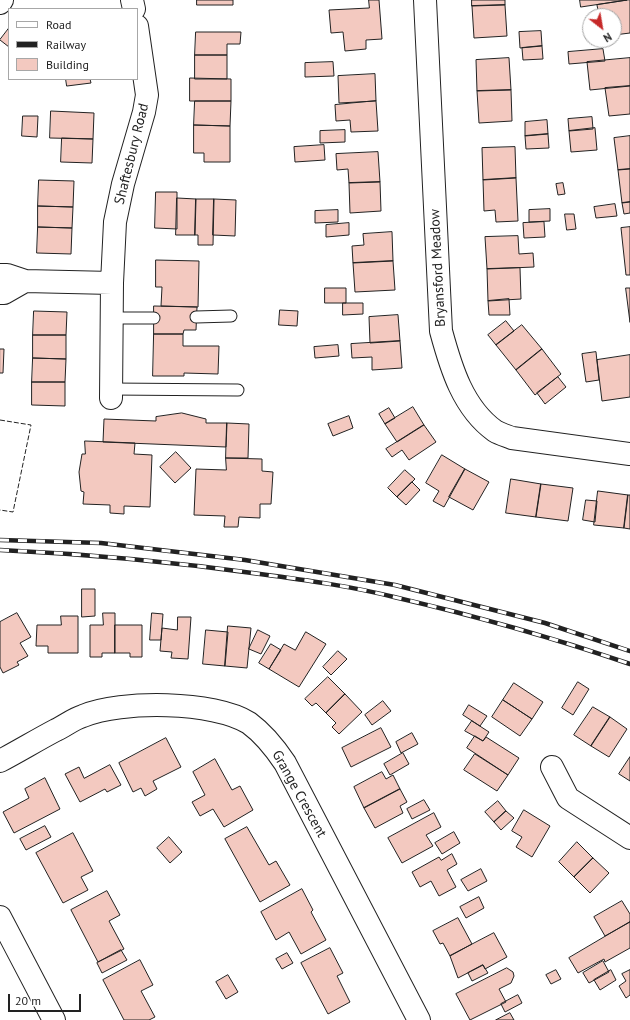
<!DOCTYPE html>
<style>
body{margin:0}
#map{position:relative;width:630px;height:1020px;overflow:hidden;background:#fff;font-family:"PT Sans",sans-serif}
canvas{display:block}
.legend{position:absolute;left:8px;top:8px;width:130px;height:72px;box-sizing:border-box;background:#fff;border:1px solid #a7a7a7;margin:0;padding:5px 7px;list-style:none;font-size:12px;color:#222}
.legend li{display:flex;align-items:center;gap:8px;height:20px}
.legend b{width:20px;border:1px solid #a7a7a7}
.north{position:absolute;left:582px;top:8px;width:40px;height:40px;box-sizing:border-box;background:#fff;border:1px solid #a7a7a7;border-radius:50%;rotate:149deg;font-size:11px;font-weight:700;line-height:16px;text-align:center;color:#222}
.north::after{content:'';display:block;margin:auto;width:14px;height:18px;background:#c62828;clip-path:polygon(50% 0,100% 100%,50% 72%,0 100%)}
.scale{position:absolute;left:8px;top:994px;width:73px;height:18px;box-sizing:border-box;border:2px solid #222;border-top:0;padding-left:5px;font-size:12px;line-height:14px;white-space:nowrap;color:#222;-webkit-text-stroke:3px #fff;paint-order:stroke}
</style>
<div id="map">
<canvas width="630" height="1020"></canvas>
<ul class="legend">
<li><b style="height:5px;background:#fff"></b>Road</li>
<li><b style="height:5px;background:#222"></b>Railway</li>
<li><b style="height:11px;background:#f3c9c0"></b>Building</li>
</ul>
<div class="north">N</div>
<div class="scale">20 m</div>
</div>
<script>
const g = document.querySelector('canvas').getContext('2d');
g.lineJoin = 'round';
function fill(path, color) { g.fillStyle = color; g.fill(path, 'evenodd'); }
function trace(path, color, width, dash) { g.strokeStyle = color; g.lineWidth = width; g.lineCap = dash ? 'butt' : 'round'; g.setLineDash(dash || []); g.stroke(path); }
function write(font, color, halo, rows, align = 'center') {
  g.font = font + ' "PT Sans",sans-serif'; g.lineWidth = 3; g.setLineDash([]); g.textBaseline = 'middle'; g.strokeStyle = halo; g.fillStyle = color; for (const [text, x, y, turn = 0] of rows) {
    g.save(); g.translate(x, y); g.rotate((+turn || 0) * Math.PI / 180); g.textAlign = isNaN(turn) ? turn : align; if (halo) g.strokeText(text, 0, 0); g.fillText(text, 0, 0); g.restore();
  }
}
const building = new Path2D(`
 M197,0H233V5H197Z
 M369,0H379L382,39L366,40V49L345,51L343,32L331,33L329,10L369,8Z
 M472,0H505V5L472,6Z
 M580,0H627L581,7Z
 M630,0V33L614,35V16H599L597,5Z
 M505,5L507,36L474,38L472,6Z
 M9,28V47L0,40Z
 M541,31L542,46L520,48L519,32Z
 M196,32H241L240,44H227V55H195Z
 M542,46L543,59L523,60L522,48Z
 M603,49L605,61L569,64L568,52Z
 M195,55H227V79H195Z
 M509,58L511,90L477,91L476,60Z
 M630,58V86L590,90L587,62Z
 M333,62L334,76L305,77V63Z
 M375,74L376,101L339,103L338,76Z
 M190,78L231,79V101H190Z
 M66,79H90L91,83L67,86Z
 M630,86V114L609,116L605,88Z
 M511,90L512,121L479,123L477,91Z
 M195,101H231L230,126L194,125Z
 M376,101L378,131L351,132L350,120L336,121L335,105Z
 M51,111L94,113L93,139L50,138Z
 M23,116H38L37,137L22,136Z
 M592,117L593,129L569,131L568,119Z
 M547,120L548,134L525,136V122Z
 M194,125L230,126V162H204V153H194Z
 M595,128L597,150L571,152L569,131Z
 M345,130V142L320,143V131Z
 M548,134L549,148L526,149L525,136Z
 M630,136V169L618,170L614,138Z
 M62,138L93,139L92,163L61,162Z
 M324,145L325,160L295,162L294,147Z
 M515,147L516,178L483,180L482,148Z
 M378,152L380,182L349,183L348,169L337,170L336,154Z
 M630,169V202L622,203L618,170Z
 M516,178L518,221L496,222L495,210L484,211L483,180Z
 M39,180L74,181L73,207L38,206Z
 M380,182L381,211L350,213L349,183Z
 M563,183L565,194L558,195L556,184Z
 M156,192H177V229L155,228Z
 M177,198L196,199L195,235H176Z
 M196,199H214L213,245H198V235H195Z
 M214,199L236,200L235,236L213,235Z
 M630,202V213L624,214L622,203Z
 M615,204L617,216L596,218L594,207Z
 M38,206L73,207L72,228L38,227Z
 M550,209V221L529,222V210Z
 M338,210V222L315,223V211Z
 M565,214H574L576,229L567,230Z
 M544,222L545,237L524,238L523,223Z
 M349,223V235L326,237V225Z
 M38,227L72,228L71,254L37,253Z
 M630,227V275H626L621,228Z
 M392,232L393,261L353,263L352,246L364,245L363,234Z
 M518,236L519,254L533,253L534,267L487,269L485,237Z
 M156,260L199,261L198,307L161,306L162,287H156Z
 M393,261L395,290L355,292L353,263Z
 M520,268L521,299L488,301L487,269Z
 M325,288H346V303H325Z
 M626,288H630V322Z
 M509,299L510,315H489L488,301Z
 M343,303H363V314L343,315Z
 M154,306L197,307L196,330H184L183,334H154Z
 M280,310L298,311L297,326L279,325Z
 M34,311L67,312L66,335H33Z
 M398,315L400,341L370,343L369,317Z
 M506,321L514,331L496,345L488,335Z
 M522,325L542,349L516,370L496,345Z
 M154,334H183V346H219L218,374L184,373V376H153Z
 M33,335H66V359L33,358Z
 M400,341L402,368L372,370V357L352,358L351,344Z
 M338,345L339,356L315,358L314,347Z
 M0,349H4L3,373H0Z
 M542,349L561,374L535,395L516,370Z
 M596,352L599,380L586,382L582,354Z
 M630,355V397L602,401L597,360Z
 M33,358L66,359L65,382H32Z
 M558,377L566,387L545,404L537,393Z
 M32,382H65V406L32,405Z
 M413,407L424,425L397,442L385,424Z
 M389,408L395,418L385,424L379,414Z
 M182,413L206,419V423H227L226,447L103,442L104,419L156,421V417Z
 M349,416L353,428L333,436L328,424Z
 M227,423L249,424L248,458H226Z
 M424,425L436,442L409,460L402,450L392,457L386,449Z
 M85,441L135,443L134,454L152,455L150,507L124,506V514L110,513V505L83,504L84,492L81,491L79,472L82,454H85Z
 M176,452L191,468L175,483L160,467Z
 M442,455L465,469L444,507L433,501L439,491L426,483Z
 M226,458L262,459V471L273,472L271,504H260V518L239,517L238,527H224L225,516L194,515L196,469L226,470Z
 M465,469L489,482L473,510L449,497Z
 M405,470L415,479L397,497L388,488Z
 M511,479L541,484L536,517L506,513Z
 M412,482L420,490L406,505L397,497Z
 M541,484L573,488L568,521L536,517Z
 M598,491L628,495L624,528L594,525Z
 M628,495H630V529L624,528Z
 M586,500L597,501L595,522L583,520Z
 M82,589H95V616L82,617Z
 M17,613L31,637L20,643L28,656L17,662L19,665L3,673L0,667V622Z
 M103,613H115V653H102V657H90V625H103Z
 M152,613L163,614L161,640H150Z
 M61,616H78V653H48V646H36L37,625H61Z
 M178,617H191L188,659L171,658L172,652L160,651L162,628L177,630Z
 M115,625H142V657H130V653H115Z
 M228,626L251,628L247,668L225,666Z
 M206,630L228,632L225,666L203,664Z
 M258,630L270,636L261,654L249,649Z
 M306,632L326,644L299,687L269,669L284,644L295,650Z
 M271,644L281,650L269,669L259,663Z
 M338,651L347,659L331,675L323,667Z
 M328,677L345,694L326,713L316,703L312,706L305,699Z
 M578,682L589,689L573,715L562,708Z
 M514,683L543,702L532,719L503,700Z
 M345,694L362,712L339,734L332,727L336,723L326,713Z
 M503,700L532,719L520,736L492,717Z
 M383,701L391,711L372,725L365,715Z
 M469,705L487,716L480,726L463,715Z
 M593,707L610,717L591,746L574,735Z
 M610,717L627,729L609,757L591,746Z
 M472,721L489,732L483,741L465,731Z
 M381,728L391,747L351,767L342,748Z
 M412,733L418,744L401,753L396,742Z
 M475,736L483,741L486,737L519,758L508,775L467,748Z
 M166,738L181,767L153,781L157,789L145,796L141,788L133,792L119,763Z
 M403,753L409,764L390,775L384,764Z
 M475,754L508,775L497,791L464,770Z
 M630,757V781L619,774Z
 M215,759L232,790L240,786L253,810L224,827L213,809L200,816L192,802L205,795L193,772Z
 M110,765L121,785L107,792L105,789L80,802L65,774L79,767L84,778Z
 M382,772L386,779L393,775L400,789L364,808L354,787Z
 M45,778L60,809L14,833L3,812L29,798L25,789Z
 M400,789L407,802L400,806L403,813L375,828L364,808Z
 M424,800L430,810L412,819L407,809Z
 M498,801L506,811L494,822L485,812Z
 M524,810L550,826L532,857L516,847L522,837L512,831Z
 M506,811L514,818L501,830L494,822Z
 M434,813L441,827L426,835L433,846L402,863L388,838Z
 M45,826L51,837L26,850L20,839Z
 M247,827L269,865L276,861L290,885L260,902L225,839Z
 M454,832L460,843L442,854L435,843Z
 M73,833L93,871L81,877L88,890L63,903L36,853Z
 M169,837L182,852L170,863L157,848Z
 M577,842L593,858L574,877L559,862Z
 M452,854L457,864L447,870L456,887L439,896L431,881L420,887L412,872L439,857L441,860Z
 M593,858L609,873L590,893L574,877Z
 M481,869L487,881L468,891L461,880Z
 M302,889L313,910L311,912L326,940L301,954L289,932L276,940L261,912Z
 M107,891L120,915L109,921L124,949L98,962L71,910Z
 M479,897L484,908L466,918L460,907Z
 M622,901L630,914V922L605,936L594,917Z
 M458,918L472,944L450,956L443,943L440,944L433,931Z
 M630,922V948L605,962L604,959L578,973L569,958Z
 M494,933L507,957L485,969L483,965L458,978L450,956Z
 M330,948L343,973L337,976L350,1002L328,1014L301,963Z
 M121,950L127,960L102,973L97,963Z
 M287,953L293,963L282,969L276,959Z
 M140,960L153,985L141,991L155,1017L149,1020H124L103,980Z
 M603,961L609,972L589,983L583,973Z
 M483,965L488,973L472,981L468,973Z
 M507,968L513,972L514,976L511,983L499,989L506,1002L470,1020L456,994Z
 M556,970L561,979L551,984L546,975Z
 M611,970L616,980L600,990L594,980Z
 M630,970V995L626,998L619,986L626,981L622,974Z
 M228,975L238,992L226,999L216,982Z
 M518,995L522,1003L505,1012L501,1004Z
 M510,1013L514,1020H496Z`);
const service = new Path2D(`
 M196,317L231,316
 M113,318H154
 M111,389L238,390`);
const minor = new Path2D(`
 M132,0L134,9
 M425,0L441,331C451,368 463,408 495,431C500,434 507,436 512,438L630,454
 M0,3L2,0
 M0,275H7L25,281
 M0,293H4L25,281L112,283
 M111,398L112,283L115,222L123,184L144,112L147,95L137,26
 M0,761C19,751 37,740 56,730C65,726 73,719 83,716C121,700 214,701 249,723C264,734 275,748 285,763L419,1020
 M552,767L568,798L630,838
 M0,917L54,1020`);
const rail = new Path2D(`
 M0,540L101,543L245,560L395,585L545,623L630,651
 M0,550C87,554 174,562 260,574C305,580 350,586 394,597C472,615 554,638 630,664`);
const fence = new Path2D(`
 M0,420L31,425L13,512L0,510`);
const streetNames = [
 ["Shaftesbury Road",132,154,-76],
 ["Bryansford Meadow",438,268,-93],
 ["Grange Crescent",299,794,61]
];
fill(building, '#f3c9c0');
trace(building, '#222', 1);
trace(service, '#222', 13);
trace(minor, '#222', 24);
trace(service, '#fff', 11);
trace(minor, '#fff', 22);
trace(rail, '#222', 4.5);
trace(rail, '#fff', 3, [9]);
trace(fence, '#222', 1, [5, 2]);
write('14px', '#222', '#fff', streetNames);
</script>
